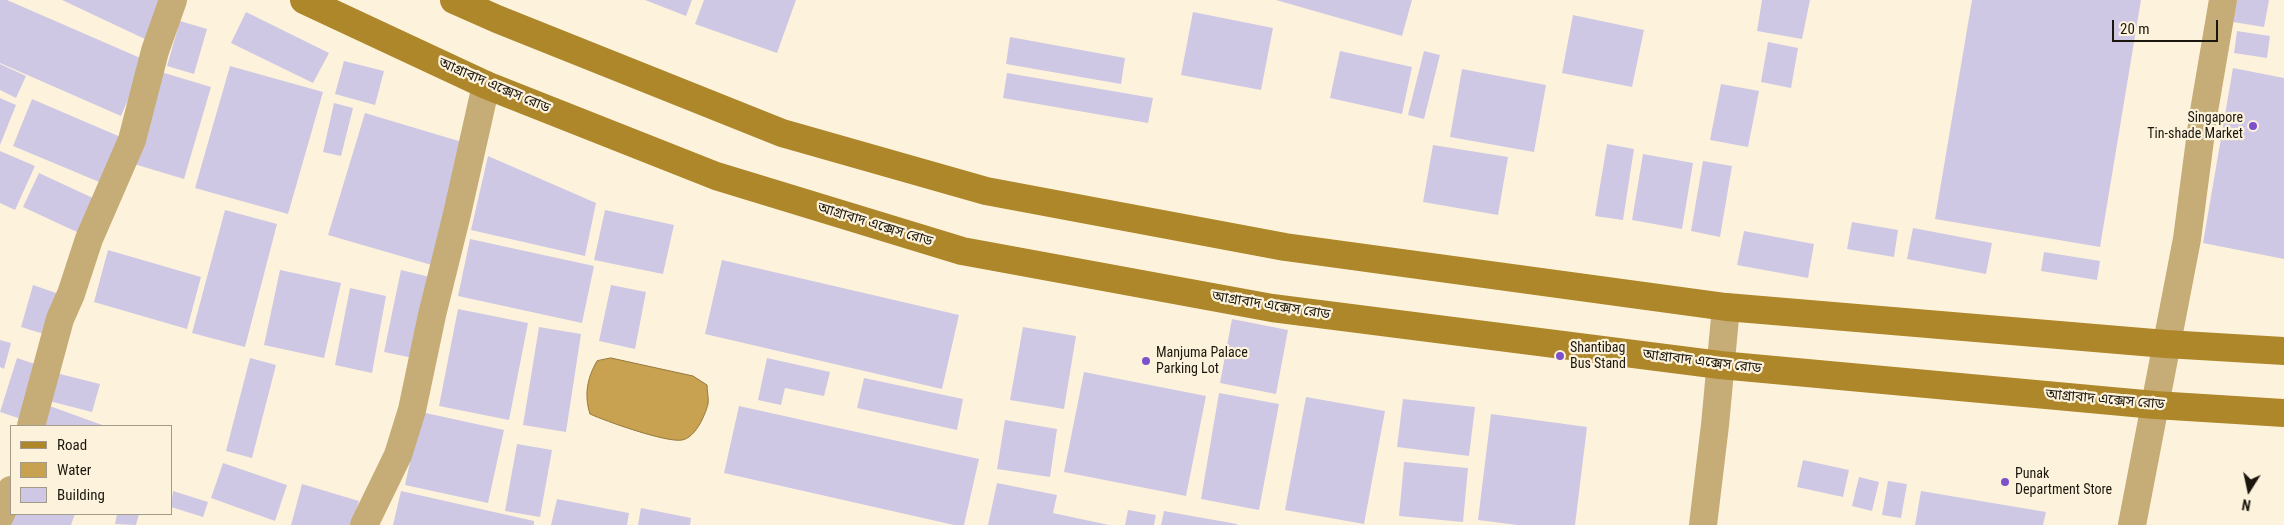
<!DOCTYPE html>
<meta charset="utf-8">
<style>
body{margin:0}
#map{position:relative;width:2284px;height:525px;overflow:hidden;background:#fdf3dd;font-family:"Roboto Condensed",sans-serif}
canvas{display:block}
.legend{position:absolute;left:10px;top:425px;width:162px;height:90px;box-sizing:border-box;background:#fdf3dd;border:1px solid #a39b8a;margin:0;padding:6px 9px;list-style:none;font-size:15px;color:#1c170e}
.legend li{display:flex;align-items:center;gap:10px;height:25px}
.legend b{width:25px;border:1px solid #a39b8a}
.north{position:absolute;left:2224px;top:465px;width:50px;height:50px;-webkit-text-stroke:4px #fdf3dd;paint-order:stroke;rotate:190deg;font-size:14px;font-weight:700;line-height:20px;text-align:center;color:#1c170e}
.north::after{content:'';display:block;margin:auto;width:18px;height:22px;background:#1c170e;clip-path:polygon(50% 0,100% 100%,50% 72%,0 100%)}
.scale{position:absolute;left:2112px;top:20px;width:106px;height:22px;box-sizing:border-box;border:2px solid #1c170e;border-top:0;padding-left:6px;font-size:15px;line-height:18px;white-space:nowrap;color:#1c170e;-webkit-text-stroke:4px #fdf3dd;paint-order:stroke}
</style>
<div id="map">
<canvas width="2284" height="525"></canvas>
<ul class="legend">
<li><b style="height:6px;background:#ae872b"></b>Road</li>
<li><b style="height:14px;background:#c8a250"></b>Water</li>
<li><b style="height:14px;background:#cfc8e4"></b>Building</li>
</ul>
<div class="north">N</div>
<div class="scale">20 m</div>
</div>
<script>
const g = document.querySelector('canvas').getContext('2d');
g.lineJoin = 'round';
function fill(path, color) { g.fillStyle = color; g.fill(path, 'evenodd'); }
function trace(path, color, width, dash) { g.strokeStyle = color; g.lineWidth = width; g.lineCap = dash ? 'butt' : 'round'; g.setLineDash(dash || []); g.stroke(path); }
function write(font, color, halo, rows, align = 'center') {
  g.font = font + ' "Roboto Condensed","Noto Sans Bengali",sans-serif'; g.lineWidth = 4.5; g.setLineDash([]); g.textBaseline = 'middle'; g.strokeStyle = halo; g.fillStyle = color; for (const [text, x, y, turn = 0] of rows) {
    g.save(); g.translate(x, y); g.rotate((+turn || 0) * Math.PI / 180); g.textAlign = isNaN(turn) ? turn : align; if (halo) g.strokeText(text, 0, 0); g.fillText(text, 0, 0); g.restore();
  }
}
const water = new Path2D(`
 M611,358L693,376L707,385C707,391 709,399 708,404C705,416 695,438 682,440C667,443 605,421 590,414C584,395 587,378 597,361Z`);
const building = new Path2D(`
 M0,0H7L145,60L121,116L0,63Z
 M62,0H163L147,40Z
 M645,0H692L686,16Z
 M704,0H796L777,53L695,24Z
 M1276,0H1412L1402,36Z
 M1762,0H1810L1802,39L1757,31Z
 M1972,0H2141L2100,247L1935,219Z
 M2237,0H2269L2264,27L2233,22Z
 M246,12L329,53L313,83L231,43Z
 M1193,12L1273,28L1261,90L1181,75Z
 M1573,15L1644,30L1632,87L1562,73Z
 M180,21L207,29L194,74L167,66Z
 M2237,31L2270,36L2267,58L2234,53Z
 M1010,37L1125,58L1121,84L1006,64Z
 M1768,42L1798,48L1791,88L1761,82Z
 M1340,51L1412,67L1402,114L1330,98Z
 M1424,51L1440,55L1424,119L1408,115Z
 M344,61L384,71L375,105L335,94Z
 M0,64L26,76L16,98L0,90Z
 M230,66L323,92L288,214L195,188Z
 M2233,68L2284,78V259L2203,243Z
 M1462,69L1546,85L1534,152L1450,137Z
 M161,72L211,87L184,179L134,164Z
 M1007,73L1153,98L1148,123L1003,98Z
 M1721,84L1759,91L1748,147L1710,140Z
 M0,98L16,105L0,145Z
 M32,99L123,138L104,184L13,146Z
 M334,103L353,108L341,156L323,152Z
 M365,113L472,145L435,266L328,235Z
 M1607,144L1634,149L1623,220L1595,216Z
 M1433,145L1508,157L1498,215L1423,202Z
 M0,151L35,166L15,210L0,203Z
 M1643,154L1693,163L1682,229L1632,220Z
 M488,156L596,203L585,256L471,230Z
 M1703,161L1732,166L1720,237L1691,231Z
 M39,173L95,199L79,233L23,207Z
 M225,210L277,224L245,347L192,333Z
 M605,210L674,225L663,274L594,260Z
 M1852,222L1898,230L1894,257L1847,249Z
 M1913,228L1992,243L1986,274L1907,259Z
 M1744,231L1814,244L1808,278L1737,265Z
 M470,239L594,266L582,323L458,296Z
 M108,250L201,277L187,329L94,302Z
 M2044,252L2100,261L2097,280L2041,271Z
 M722,260L959,315L942,389L705,334Z
 M280,270L341,283L324,358L264,345Z
 M401,270L430,277L413,358L384,352Z
 M33,285L59,294L47,335L21,327Z
 M611,285L646,292L635,349L599,341Z
 M350,288L386,296L372,373L335,365Z
 M458,309L528,323L509,420L439,406Z
 M1232,319L1288,330L1276,394L1220,383Z
 M539,327L581,334L566,432L523,425Z
 M1023,327L1076,336L1064,409L1010,400Z
 M0,340L11,343L4,369L0,367Z
 M17,358L38,365L21,419L0,412Z
 M250,358L276,365L252,458L226,451Z
 M767,358L830,372L824,396L785,388L781,405L758,400Z
 M1084,372L1206,396L1186,496L1064,472Z
 M56,373L100,384L92,412L49,401Z
 M864,378L963,399L957,430L857,408Z
 M1219,393L1279,404L1259,510L1201,499Z
 M1306,397L1385,411L1364,524L1285,510Z
 M1403,399L1475,407L1469,456L1397,447Z
 M47,405L105,426H40Z
 M739,406L979,459L964,525H954L724,473Z
 M421,412L504,430L488,503L405,485Z
 M1491,414L1587,427L1575,525H1517L1478,520Z
 M1005,420L1057,429L1050,477L997,469Z
 M517,444L552,450L540,517L505,511Z
 M1803,460L1849,470L1843,497L1797,487Z
 M1404,462L1468,468L1463,522L1399,516Z
 M223,463L287,485L275,521L211,498Z
 M1859,477L1879,482L1872,511L1852,506Z
 M1888,481L1907,484L1901,518L1882,515Z
 M997,483L1057,495L1053,513L1109,525H988Z
 M302,484L359,501L352,525H291Z
 M173,491L208,502L203,517L171,507Z
 M401,491L534,521V525H393Z
 M1921,491L2046,512L2043,525H1915Z
 M557,499L629,513L627,525H551Z
 M641,508L691,518L690,525H638Z
 M1128,510L1156,515L1154,525H1125Z
 M1164,511L1237,524V525H1161Z
 M15,514H75L71,525H11Z
 M117,514H139L136,525L115,524Z`);
const minor = new Path2D(`
 M31,426L60,319L71,294L89,239L132,140L155,51L173,0
 M0,516L11,490
 M364,525L398,455L412,410L432,315L457,214L486,85
 M1703,525L1715,425L1726,307
 M2132,525L2155,405`);
const tertiary = new Path2D(`
 M2155,405L2187,239L2203,117L2223,0`);
const secondary = new Path2D(`
 M304,0L486,85L716,176L962,251L1272,308L1720,365L2155,405L2284,413
 M454,0L497,19L782,133L986,191L1285,247L1726,307L2166,344L2284,351`);
const markers = [
 [2253,126,5,"#7d51ca"],
 [1560,356,5,"#7d51ca"],
 [1146,361,5,"#7d51ca"],
 [2005,482,5,"#7d51ca"]
];
const streetNames = [
 ["আগ্রাবাদ এক্সেস রোড",494,86,23],
 ["আগ্রাবাদ এক্সেস রোড",875,225,17],
 ["আগ্রাবাদ এক্সেস রোড",1271,306,9],
 ["আগ্রাবাদ এক্সেস রোড",1702,362,7],
 ["আগ্রাবাদ এক্সেস রোড",2105,400,5]
];
const poiNames = [
 ["Singapore",2243,118,"right"],
 ["Tin-shade Market",2243,134,"right"],
 ["Shantibag",1570,348],
 ["Bus Stand",1570,364],
 ["Manjuma Palace",1156,353],
 ["Parking Lot",1156,369],
 ["Punak",2015,474],
 ["Department Store",2015,490]
];
fill(water, '#c8a250');
trace(water, '#94783c', 1);
fill(building, '#cfc8e4');
trace(minor, '#c6ac76', 28);
trace(tertiary, '#c6ac76', 28);
trace(secondary, '#ae872b', 28);
for (const [x, y, r, color] of markers) { const dot = new Path2D(); dot.arc(x, y, r, 0, 2 * Math.PI); g.fillStyle = color; g.fill(dot); trace(dot, '#fdf3dd', 2); }
write('14px', '#1c170e', '#fdf3dd', streetNames);
write('14px', '#1c170e', '#fdf3dd', poiNames, 'left');
</script>
